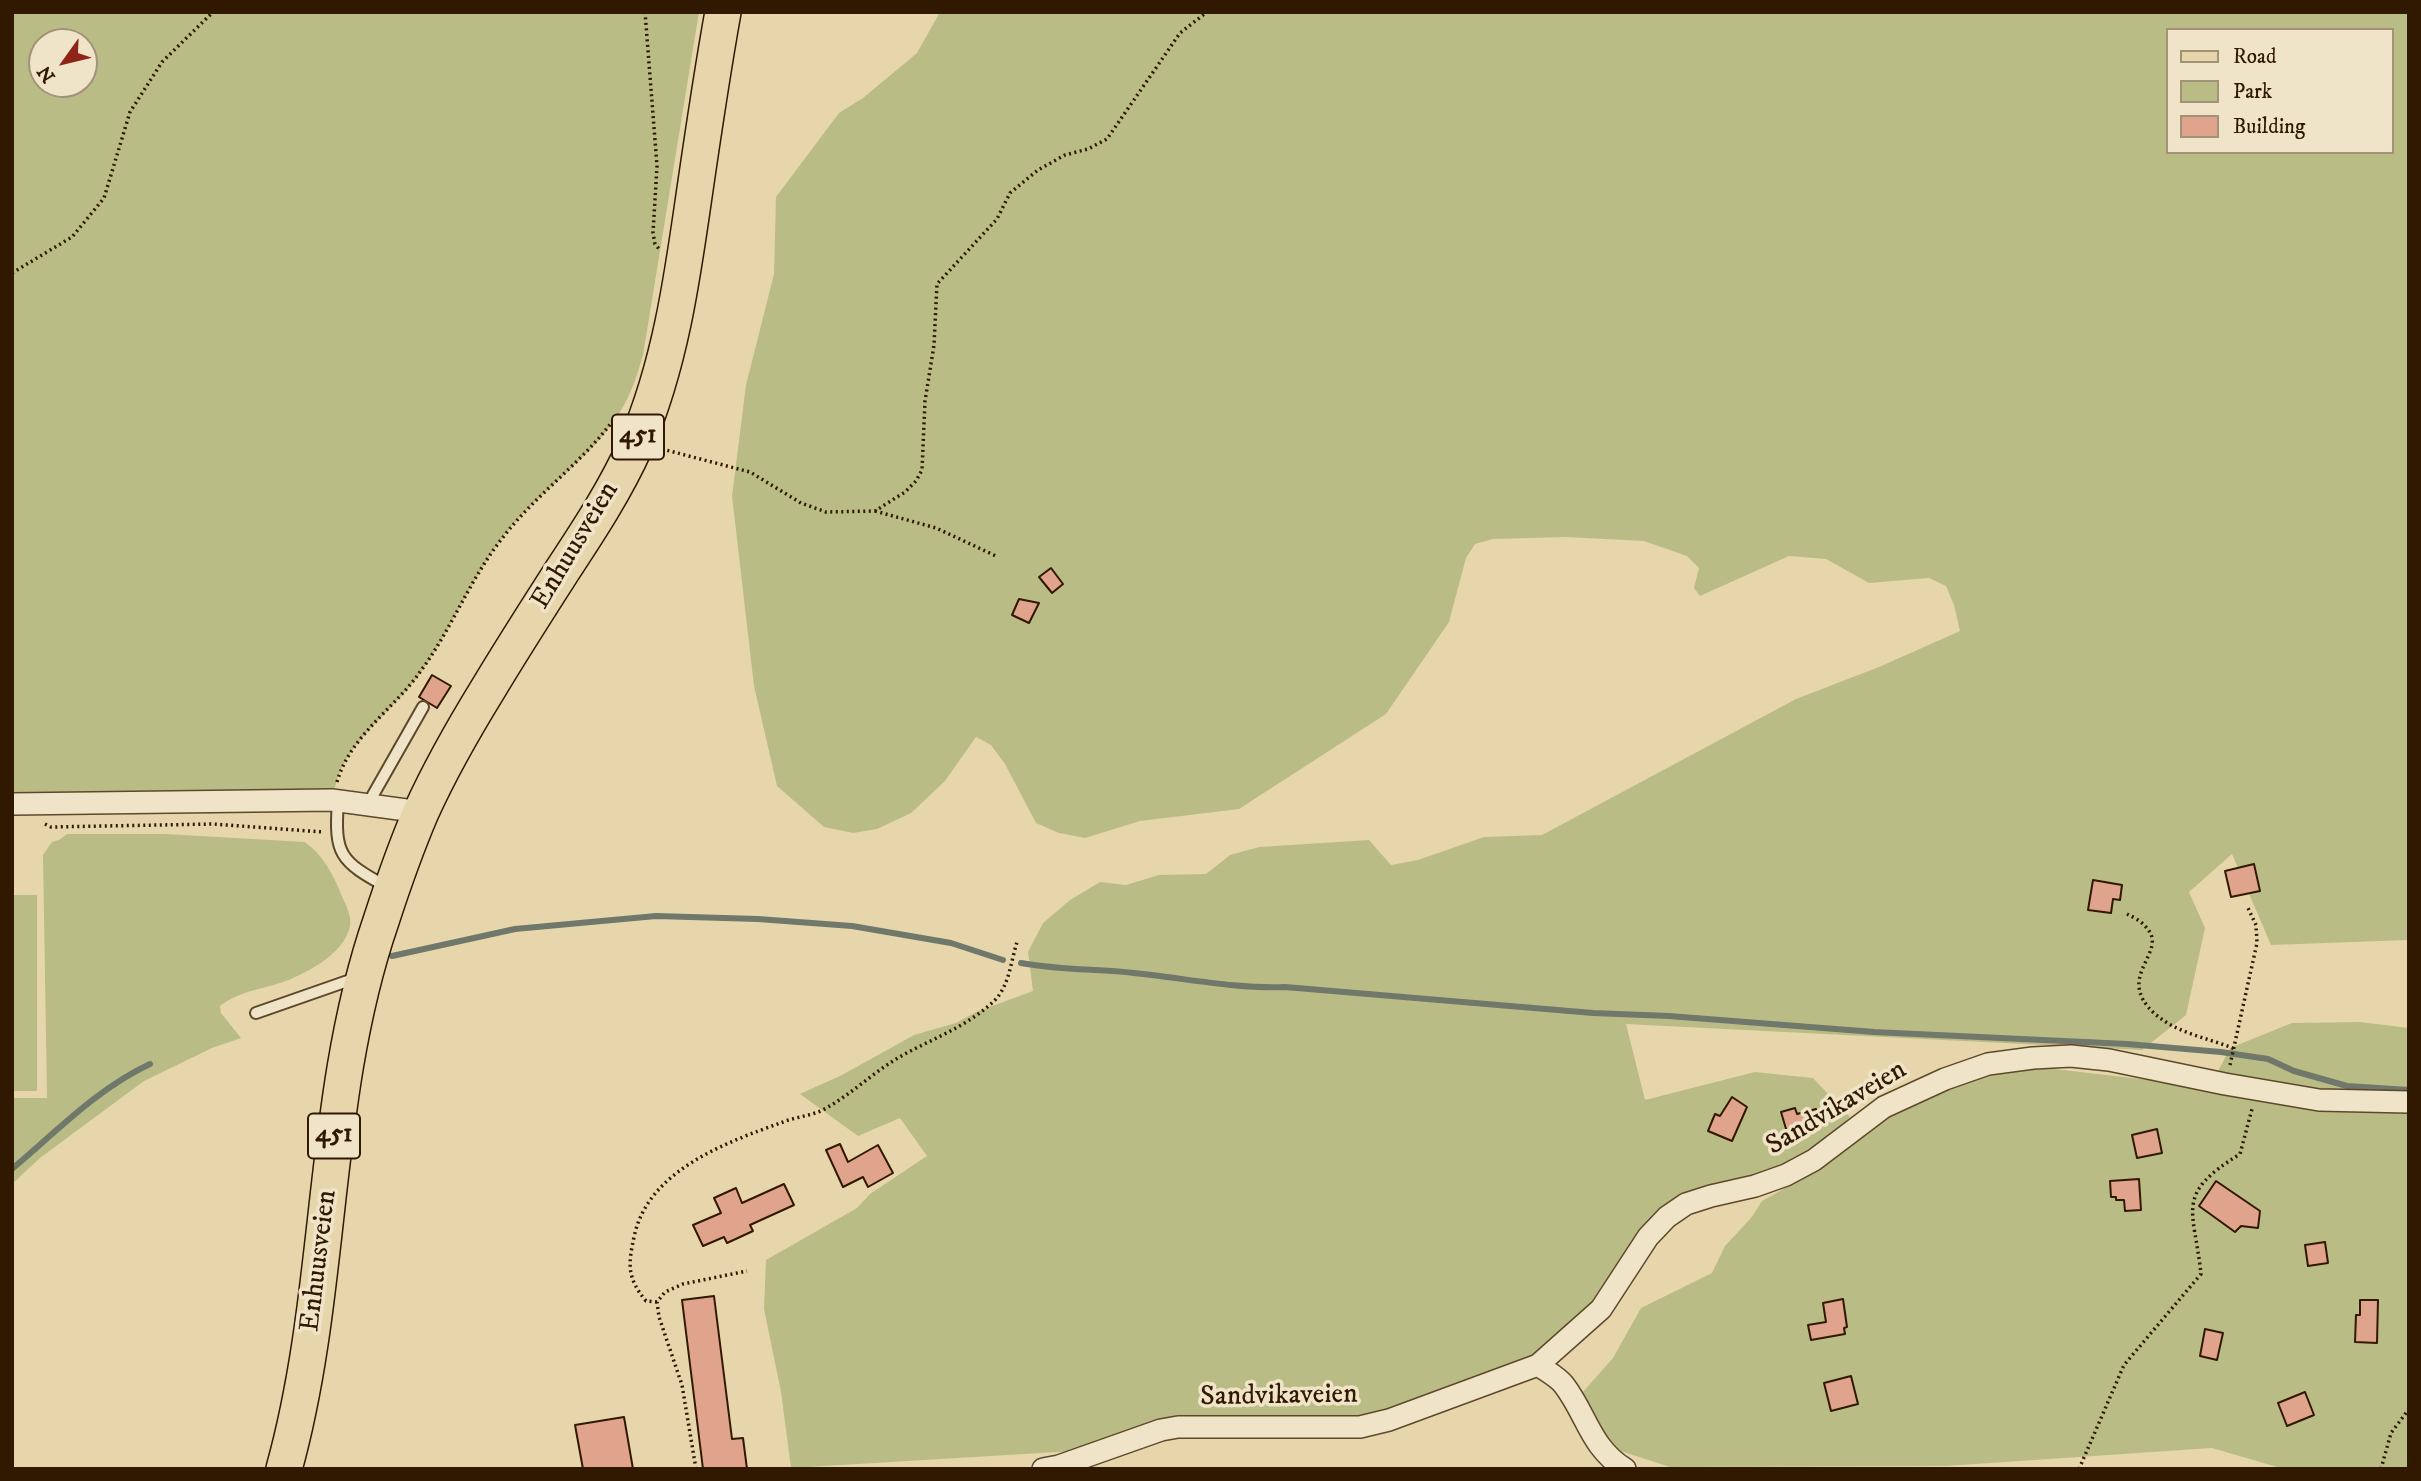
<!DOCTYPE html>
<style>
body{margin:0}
#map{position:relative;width:2421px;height:1481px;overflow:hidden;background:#e7d6ab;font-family:"IM FELL DW Pica",serif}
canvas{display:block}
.frame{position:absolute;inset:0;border:14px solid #311800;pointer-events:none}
.legend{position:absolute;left:2166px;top:28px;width:228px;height:126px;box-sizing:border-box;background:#efe4c8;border:2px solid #a39278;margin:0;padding:9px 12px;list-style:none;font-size:21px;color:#311800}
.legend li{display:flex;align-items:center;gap:14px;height:35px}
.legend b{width:35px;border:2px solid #a39278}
.north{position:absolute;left:28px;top:28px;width:70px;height:70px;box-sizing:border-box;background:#efe4c8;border:2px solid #a39278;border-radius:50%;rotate:236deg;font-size:19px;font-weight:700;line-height:28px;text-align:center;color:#311800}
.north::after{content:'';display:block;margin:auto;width:24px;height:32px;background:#8f2418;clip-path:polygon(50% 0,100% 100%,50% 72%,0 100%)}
</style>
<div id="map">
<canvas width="2421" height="1481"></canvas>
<div class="frame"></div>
<ul class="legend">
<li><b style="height:9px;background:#e7d6ab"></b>Road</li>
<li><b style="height:19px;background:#babc85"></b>Park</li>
<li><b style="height:19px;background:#e0a38c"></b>Building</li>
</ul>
<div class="north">N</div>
</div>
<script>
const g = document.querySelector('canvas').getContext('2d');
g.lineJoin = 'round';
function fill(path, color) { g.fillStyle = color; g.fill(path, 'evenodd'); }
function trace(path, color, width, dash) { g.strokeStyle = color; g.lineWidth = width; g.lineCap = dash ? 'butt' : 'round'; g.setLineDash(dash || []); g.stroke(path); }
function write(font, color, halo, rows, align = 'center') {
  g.font = font + ' "IM FELL DW Pica",serif'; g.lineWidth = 7; g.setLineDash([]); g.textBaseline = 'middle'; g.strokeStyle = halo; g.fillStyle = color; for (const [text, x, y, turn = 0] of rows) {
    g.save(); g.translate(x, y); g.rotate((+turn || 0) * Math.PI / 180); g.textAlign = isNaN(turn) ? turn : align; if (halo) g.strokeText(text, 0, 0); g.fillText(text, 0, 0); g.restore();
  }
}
const green = new Path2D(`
 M12,12H699L643,355C638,372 633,389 624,405C595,458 538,490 502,538C471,580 451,628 422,671C398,705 363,729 343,765C337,775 335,789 332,800L12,804ZM42,42H84V84H42Z
 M940,12H2409V940L2271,945L2232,854L2189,892L2205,928L2186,1015L2142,1050L1626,1024L1645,1100L1755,1072L1813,1078L1850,1117L1806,1161L1747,1182L1688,1191L1668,1205L1595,1300L1510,1375L1374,1419L1174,1423L1091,1450L791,1468L781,1392L764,1309L766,1260L857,1208L870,1194L927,1156L900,1118L858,1136L800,1094L842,1075L914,1035L956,1023L976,1012L1033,991L1028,952L1043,923L1070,900L1100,882L1126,885L1159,875L1206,874L1230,855L1259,847L1369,840L1391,865L1418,860L1484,837L1542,835L1796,699L1879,667L1960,631L1954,605L1946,586L1929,578L1869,583L1826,559L1789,556L1700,596L1694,588L1699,568L1687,556L1644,541L1566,537L1493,539L1475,544L1466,558L1449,622L1386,714L1239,809L1140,821L1085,838L1059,833L1036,823L1005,764L991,745L976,737L945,781L911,813L877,829L853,833L824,827L777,786L754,686L732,496L746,385L774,274L776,197L839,113L863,98L917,53ZM2167,30H2391V152H2167Z
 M67,834H166L305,842C323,855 333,874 341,894C345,904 352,915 350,926C345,952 313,969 291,979C267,989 240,990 220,1006L221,1013L241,1038L212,1048L144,1081L40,1158L12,1184V1098H47L43,855L52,842L59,840Z
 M12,895H37V1091H12Z
 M2360,1022L2409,1028V1469H2284L2212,1448L1946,1466L1670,1467L1614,1449L1582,1393L1613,1358L1641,1308L1712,1273L1725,1246L1751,1218L1762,1201L1826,1165L1868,1129L1909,1105L1947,1088L1983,1077L2037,1067L2210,1087L2230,1048L2292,1023Z`);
const stream = new Path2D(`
 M392,956L515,929L656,916L758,919L852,926L951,943L1003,960
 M1021,963C1059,970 1097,969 1134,973C1184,978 1235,989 1285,987L1593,1013L1669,1016L1874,1032L2127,1044L2221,1052L2268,1059L2294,1071L2347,1086L2409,1090
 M12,1169C55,1133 98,1088 150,1064`);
const building = new Path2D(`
 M1051,568L1063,584L1052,593L1039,577Z
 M1019,599L1039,603L1029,623L1012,615Z
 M432,675L451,686L437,708L419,697Z
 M2254,864L2260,891L2231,897L2225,871Z
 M2093,880L2122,885L2120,900L2113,899L2111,913L2088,910Z
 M1732,1097L1747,1107L1732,1141L1708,1131L1715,1114L1720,1116Z
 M1795,1108L1797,1114L1816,1109L1820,1123L1805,1127L1806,1134L1789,1139L1781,1112Z
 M2157,1129L2162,1153L2137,1158L2132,1135Z
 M840,1144L848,1162L878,1145L893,1173L868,1187L863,1177L843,1187L826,1150Z
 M2139,1179L2141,1210L2125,1211L2124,1200H2116V1197H2111L2110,1181Z
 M2216,1181L2260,1211L2258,1228L2241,1226L2235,1232L2199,1206Z
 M784,1184L794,1205L750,1225L753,1231L727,1243L724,1237L703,1246L693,1225L721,1213L714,1198L736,1188L742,1203Z
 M2325,1242L2328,1263L2308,1266L2305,1245Z
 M714,1296L732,1439L743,1438L747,1469H703L682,1300Z
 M1843,1299L1847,1327L1844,1328L1845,1334L1811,1340L1808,1325L1826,1322L1823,1303Z
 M2360,1300H2378L2377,1343L2355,1342L2356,1315H2360Z
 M2205,1329L2223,1333L2217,1360L2200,1356Z
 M1851,1376L1858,1404L1831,1411L1824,1383Z
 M2305,1392L2314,1415L2287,1426L2278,1403Z
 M624,1417L633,1469H583L575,1425Z`);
const path = new Path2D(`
 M645,12L657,166L653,233L655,244L659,249
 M12,273L72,237L104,198L130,112L162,62L213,12
 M662,449L750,472L801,503L826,512L875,511L905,492L916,481L922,470L925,401L934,345L937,284L997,219L1010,193L1038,170L1065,155L1088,149L1107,139L1180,33L1207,12
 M875,511L936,528L996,556
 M337,782C350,736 394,709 420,672C452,629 470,578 504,536C538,492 585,461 617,415
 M45,824L51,827L213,824L323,832
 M2127,914C2133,917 2141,921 2145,926C2172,952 2112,975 2155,1014C2178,1034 2209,1038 2235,1049
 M2230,1065L2257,943L2256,925L2248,908
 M657,1302L646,1301C627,1278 628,1265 634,1237C648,1170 725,1143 783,1122C798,1116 814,1116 828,1107C854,1092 876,1070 903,1055C934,1038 968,1026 994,1001C1009,987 1011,961 1017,942
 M696,1469L682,1385L659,1317L657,1302L665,1292L683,1284L747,1271
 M2079,1469L2124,1365L2201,1274C2194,1208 2174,1195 2240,1154L2252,1109
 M2381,1469L2391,1433L2409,1409`);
const lane = new Path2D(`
 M338,801C334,855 340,861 387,887
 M371,805L373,795L423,707
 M256,1013L359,977`);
const street = new Path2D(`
 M12,804L332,800L421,812
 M1538,1365C1546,1371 1558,1377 1564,1385C1587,1415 1590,1447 1625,1469
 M1043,1469L1059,1466L1161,1430L1178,1427H1360L1389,1420L1538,1365L1601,1309L1648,1237L1667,1217L1686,1204L1711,1196L1755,1186L1786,1175L1814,1160L1884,1107L1945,1079L1988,1064L2033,1058L2071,1056L2109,1060L2225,1084L2319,1100L2409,1102`);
const primary = new Path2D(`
 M284,1469C334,1289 320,1098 381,921C393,884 406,847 421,812C440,770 464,728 488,689C512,649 537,610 562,571C589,530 616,489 636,444C670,365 682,280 694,196C703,134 712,73 723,12`);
const shields = [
 [638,437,52],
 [334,1136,52]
];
const shieldNames = [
 ["451",638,437],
 ["451",334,1136]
];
const streetNames = [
 ["Enhuusveien",576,546,-59],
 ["Sandvikaveien",1837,1109,-31],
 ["Enhuusveien",320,1261,-83],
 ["Sandvikaveien",1279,1397,-1]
];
fill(green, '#babc85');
trace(stream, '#6f786a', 6);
fill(building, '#e0a38c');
trace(building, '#311800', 2);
trace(lane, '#5e482b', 14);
trace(street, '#5e482b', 24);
trace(primary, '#311800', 38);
trace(path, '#311800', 3.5, [2, 3.5]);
trace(lane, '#efe4c8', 10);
trace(street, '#efe4c8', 21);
trace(primary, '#e7d6ab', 35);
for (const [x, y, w] of shields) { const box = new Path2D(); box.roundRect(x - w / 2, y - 22.5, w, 45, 5); g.fillStyle = '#efe4c8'; g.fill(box); trace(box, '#311800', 2); }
write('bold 26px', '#311800', null, shieldNames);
write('28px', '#311800', '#efe4c8', streetNames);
</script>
